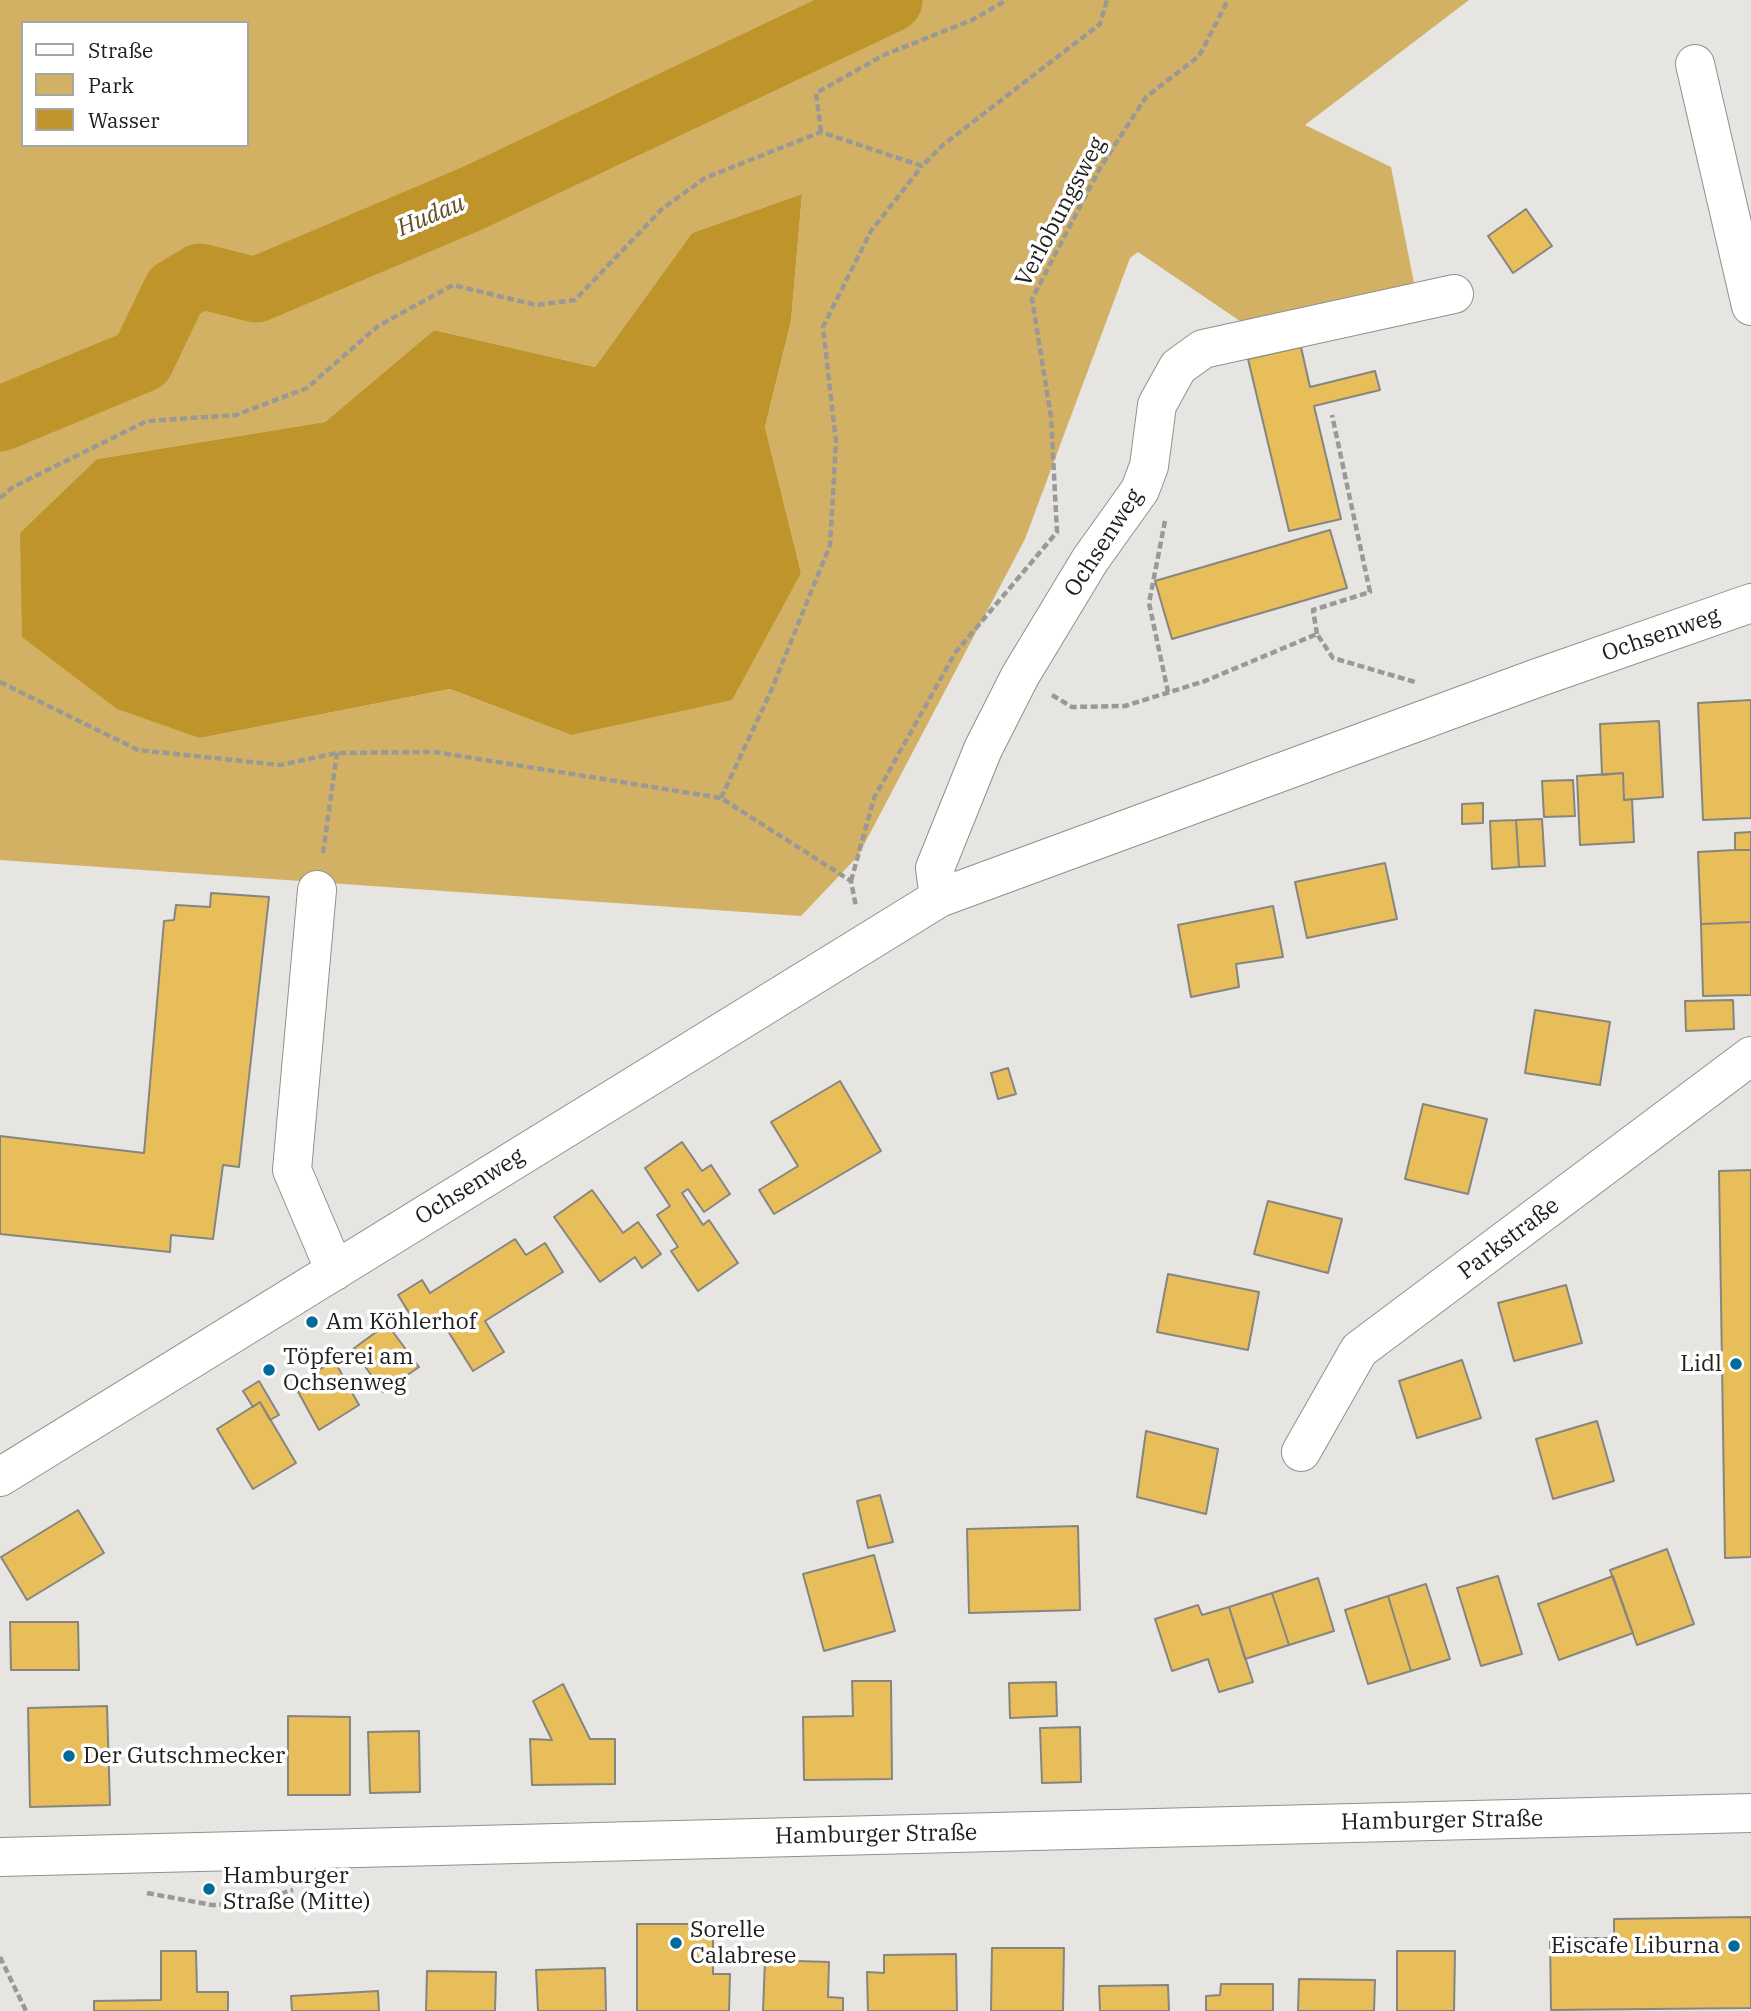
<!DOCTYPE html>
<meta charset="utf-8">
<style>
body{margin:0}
#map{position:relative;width:1751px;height:2011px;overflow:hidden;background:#e6e5e1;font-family:"IBM Plex Serif",serif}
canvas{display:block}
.legend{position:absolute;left:21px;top:21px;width:228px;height:126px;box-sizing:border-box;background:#fff;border:2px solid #a6a6a5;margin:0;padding:9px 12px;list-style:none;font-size:21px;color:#21201f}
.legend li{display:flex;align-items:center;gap:14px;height:35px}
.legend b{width:35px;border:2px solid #a6a6a5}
</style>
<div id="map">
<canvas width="1751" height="2011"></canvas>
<ul class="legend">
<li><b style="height:9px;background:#fff"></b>Straße</li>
<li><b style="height:19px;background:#d2b165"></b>Park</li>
<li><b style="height:19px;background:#bf952b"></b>Wasser</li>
</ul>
</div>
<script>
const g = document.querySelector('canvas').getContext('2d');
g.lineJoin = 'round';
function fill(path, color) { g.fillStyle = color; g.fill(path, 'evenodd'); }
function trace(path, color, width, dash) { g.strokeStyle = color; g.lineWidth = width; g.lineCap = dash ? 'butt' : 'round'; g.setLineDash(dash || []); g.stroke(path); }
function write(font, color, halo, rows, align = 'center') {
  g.font = font + ' "IBM Plex Serif",serif'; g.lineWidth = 7; g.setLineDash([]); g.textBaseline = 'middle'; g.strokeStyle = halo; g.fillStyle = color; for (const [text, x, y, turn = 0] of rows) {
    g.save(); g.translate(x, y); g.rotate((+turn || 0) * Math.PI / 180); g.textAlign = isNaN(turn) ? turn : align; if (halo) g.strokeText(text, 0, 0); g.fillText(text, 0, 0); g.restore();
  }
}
const green = new Path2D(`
 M0,0H1469L1305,125L1391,167L1415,288L1243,323L1138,252L1130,258L1025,539L858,856L801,916L0,860ZM23,23H247V145H23ZM802,194L791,321L765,427L801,573L571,735L450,689L200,738L97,459L325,422L434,330L595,367L692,233Z`);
const water = new Path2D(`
 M802,194L791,321L765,427L801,573L732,700L571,735L450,689L200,738L117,709L22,637L20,533L97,459L325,422L434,330L595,367L692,233Z`);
const river = new Path2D(`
 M0,419L142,360L175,291L200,276L256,290L473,198L890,0`);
const building = new Path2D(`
 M1526,209L1552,246L1513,273L1488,236Z
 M1301,347L1310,387L1375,371L1380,390L1314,406L1341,519L1289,531L1248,359Z
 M1330,530L1347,588L1172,639L1155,581Z
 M1751,700V818L1703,820L1698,703Z
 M1659,721L1663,797L1624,800L1623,773L1602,775L1600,724Z
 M1623,773L1624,800L1632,799L1634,842L1580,845L1577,776Z
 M1573,780L1575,816L1544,817L1542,781Z
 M1483,803V823L1462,824V804Z
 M1542,819L1545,866L1519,867L1516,820Z
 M1516,820L1519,867L1492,869L1490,821Z
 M1751,832V850H1735V833Z
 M1735,850H1751V922L1701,924L1698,852Z
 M1385,863L1397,919L1307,938L1295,882Z
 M211,893L269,897L239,1167L223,1165L213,1239L171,1235L170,1252L0,1234V1136L144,1153L164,921L174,920L176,905L210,907Z
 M1273,906L1283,957L1236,964L1239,987L1191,997L1178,925Z
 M1751,922V995L1703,996L1701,924Z
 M1733,1000L1734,1029L1686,1031L1685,1001Z
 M1535,1010L1610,1022L1600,1085L1525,1073Z
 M1008,1068L1016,1094L998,1099L991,1073Z
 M840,1081L881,1151L774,1214L759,1190L798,1166L771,1122Z
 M1423,1104L1487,1119L1468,1194L1405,1179Z
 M682,1142L702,1171L711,1165L730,1194L704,1212L688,1189L682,1193L703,1225L709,1220L738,1263L698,1291L671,1251L678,1247L657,1215L670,1206L645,1168Z
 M1751,1170V1557L1725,1558L1719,1171Z
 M592,1190L623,1233L638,1222L661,1254L642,1268L635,1257L600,1282L554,1217Z
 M1268,1201L1342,1219L1328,1273L1254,1254Z
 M515,1239L526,1255L545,1243L563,1272L485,1321L504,1352L473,1371L438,1315L418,1327L398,1295L422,1280L430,1293Z
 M1168,1274L1259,1292L1248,1350L1157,1332Z
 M1566,1285L1582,1343L1514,1361L1498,1303Z
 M387,1324L419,1367L383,1392L353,1349Z
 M334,1360L359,1405L319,1430L295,1386Z
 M1462,1360L1481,1418L1417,1438L1399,1381Z
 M259,1381L279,1415L270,1420L260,1402L253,1407L243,1391Z
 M260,1402L296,1463L253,1489L217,1429Z
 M1597,1421L1614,1481L1553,1499L1536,1439Z
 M1146,1431L1218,1449L1206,1514L1137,1497Z
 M880,1495L893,1542L868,1548L857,1501Z
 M78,1510L104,1553L27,1600L1,1557Z
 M1078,1526L1080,1610L969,1613L967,1529Z
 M1667,1549L1694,1624L1637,1645L1610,1570Z
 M874,1555L895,1631L824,1651L803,1574Z
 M1498,1576L1522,1654L1481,1666L1457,1588Z
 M1613,1576L1633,1633L1559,1660L1538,1604Z
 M1318,1578L1334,1631L1289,1645L1272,1593Z
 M1426,1584L1450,1659L1411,1671L1388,1596Z
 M1272,1593L1289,1645L1245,1659L1229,1607Z
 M1388,1596L1411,1671L1368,1684L1345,1610Z
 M1198,1605L1202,1615L1229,1607L1253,1682L1219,1692L1208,1659L1172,1671L1155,1619Z
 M10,1622H78L79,1670H11Z
 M852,1681H891L892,1779L804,1780L803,1717L853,1716Z
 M1056,1682L1057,1716L1010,1718L1009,1683Z
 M563,1684L590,1739H615V1784L532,1785L530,1739L552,1740L533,1701Z
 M107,1706L110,1805L30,1807L28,1708Z
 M288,1716L350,1717V1795H288Z
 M1080,1727L1081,1782L1042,1783L1040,1728Z
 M419,1731L420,1792L370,1793L368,1732Z
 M1751,1917V2008L1551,2010L1550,1938H1614V1919Z
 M637,1924H713V1974H730L729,2011H637Z
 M992,1948H1064L1063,2011H991Z
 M161,1951H196L197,1992H228V2011H94V2001L161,2000Z
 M1397,1951H1455L1454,2011H1397Z
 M956,1954L957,2011H868L867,1972L884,1973V1955Z
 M765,1960L829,1962L828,1997L843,1998V2011H763Z
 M605,1968L606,2011H538L536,1970Z
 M427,1971L496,1972L495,2011H426Z
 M1299,1979L1375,1980L1374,2011H1298Z
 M1221,1984H1273V2011H1206V1996L1220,1995Z
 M1168,1985L1169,2011H1100L1099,1986Z
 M378,1991L379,2011H292L291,1996Z`);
const path = new Path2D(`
 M821,132L816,93L884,55L972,20L1007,0
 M0,498L13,487L147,421L236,415L307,388L378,326L453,285L536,305L575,300L662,209L705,178L821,132L922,166L943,145L1100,24L1107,0
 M1165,521L1149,603L1168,692
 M1317,634L1313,610L1370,592L1332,415
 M0,682L138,750L280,765L337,753L435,752L721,798L851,881L856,907
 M1052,695L1072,707L1125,706L1205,681L1317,634L1333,658L1415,682
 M721,798L771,691L830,545L836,442L823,327L871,231L922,166
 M323,853L337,753
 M851,881L874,798L955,653L1057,532L1051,417L1032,299L1100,168L1146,97L1199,56L1228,0
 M147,1893L212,1905L249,1904L293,1890
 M0,1957L26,2011`);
const minor = new Path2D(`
 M1695,64L1751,306
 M317,890L292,1170L335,1271
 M939,898L935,868L983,749L1020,676L1090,560L1140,490L1149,466L1157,405L1178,367L1203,349L1454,294
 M1301,1452L1359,1350L1751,1056
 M0,1477L939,898L1537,678L1751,603`);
const major = new Path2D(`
 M0,1857L1751,1813`);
const markers = [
 [312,1322,7,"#006b98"],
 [1736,1364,7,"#006b98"],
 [269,1370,7,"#006b98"],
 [69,1756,7,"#006b98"],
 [209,1889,7,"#006b98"],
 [676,1943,7,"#006b98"],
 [1734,1946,7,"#006b98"]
];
const streetNames = [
 ["Verlobungsweg",1061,212,-62],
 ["Ochsenweg",1104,543,-57],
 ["Ochsenweg",1661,635,-19],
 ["Ochsenweg",470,1187,-32],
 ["Parkstraße",1509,1239,-37],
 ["Hamburger Straße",1442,1821,-1],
 ["Hamburger Straße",876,1835,-1]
];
const poiNames = [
 ["Am Köhlerhof",326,1322],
 ["Töpferei am",283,1357],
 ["Ochsenweg",283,1383],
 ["Lidl",1722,1364,"right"],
 ["Der Gutschmecker",83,1756],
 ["Hamburger",223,1876],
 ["Straße (Mitte)",223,1902],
 ["Sorelle",690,1930],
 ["Calabrese",690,1956],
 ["Eiscafe Liburna",1720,1946,"right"]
];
const waterNames = [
 ["Hudau",431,216,-23]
];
fill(green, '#d2b165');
fill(water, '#bf952b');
trace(river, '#bf952b', 65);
fill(building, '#e8be5a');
trace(building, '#868581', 2);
trace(minor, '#91908c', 40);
trace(major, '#91908c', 40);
trace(path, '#9a9996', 4.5, [7, 3.5]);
trace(minor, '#fff', 38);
trace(major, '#fff', 38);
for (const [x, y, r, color] of markers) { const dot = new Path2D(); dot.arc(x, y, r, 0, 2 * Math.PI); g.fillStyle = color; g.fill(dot); trace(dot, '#fff', 2.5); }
write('23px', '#21201f', '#fff', streetNames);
write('23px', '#21201f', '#fff', poiNames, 'left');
write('italic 24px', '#5f4d24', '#fff', waterNames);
</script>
